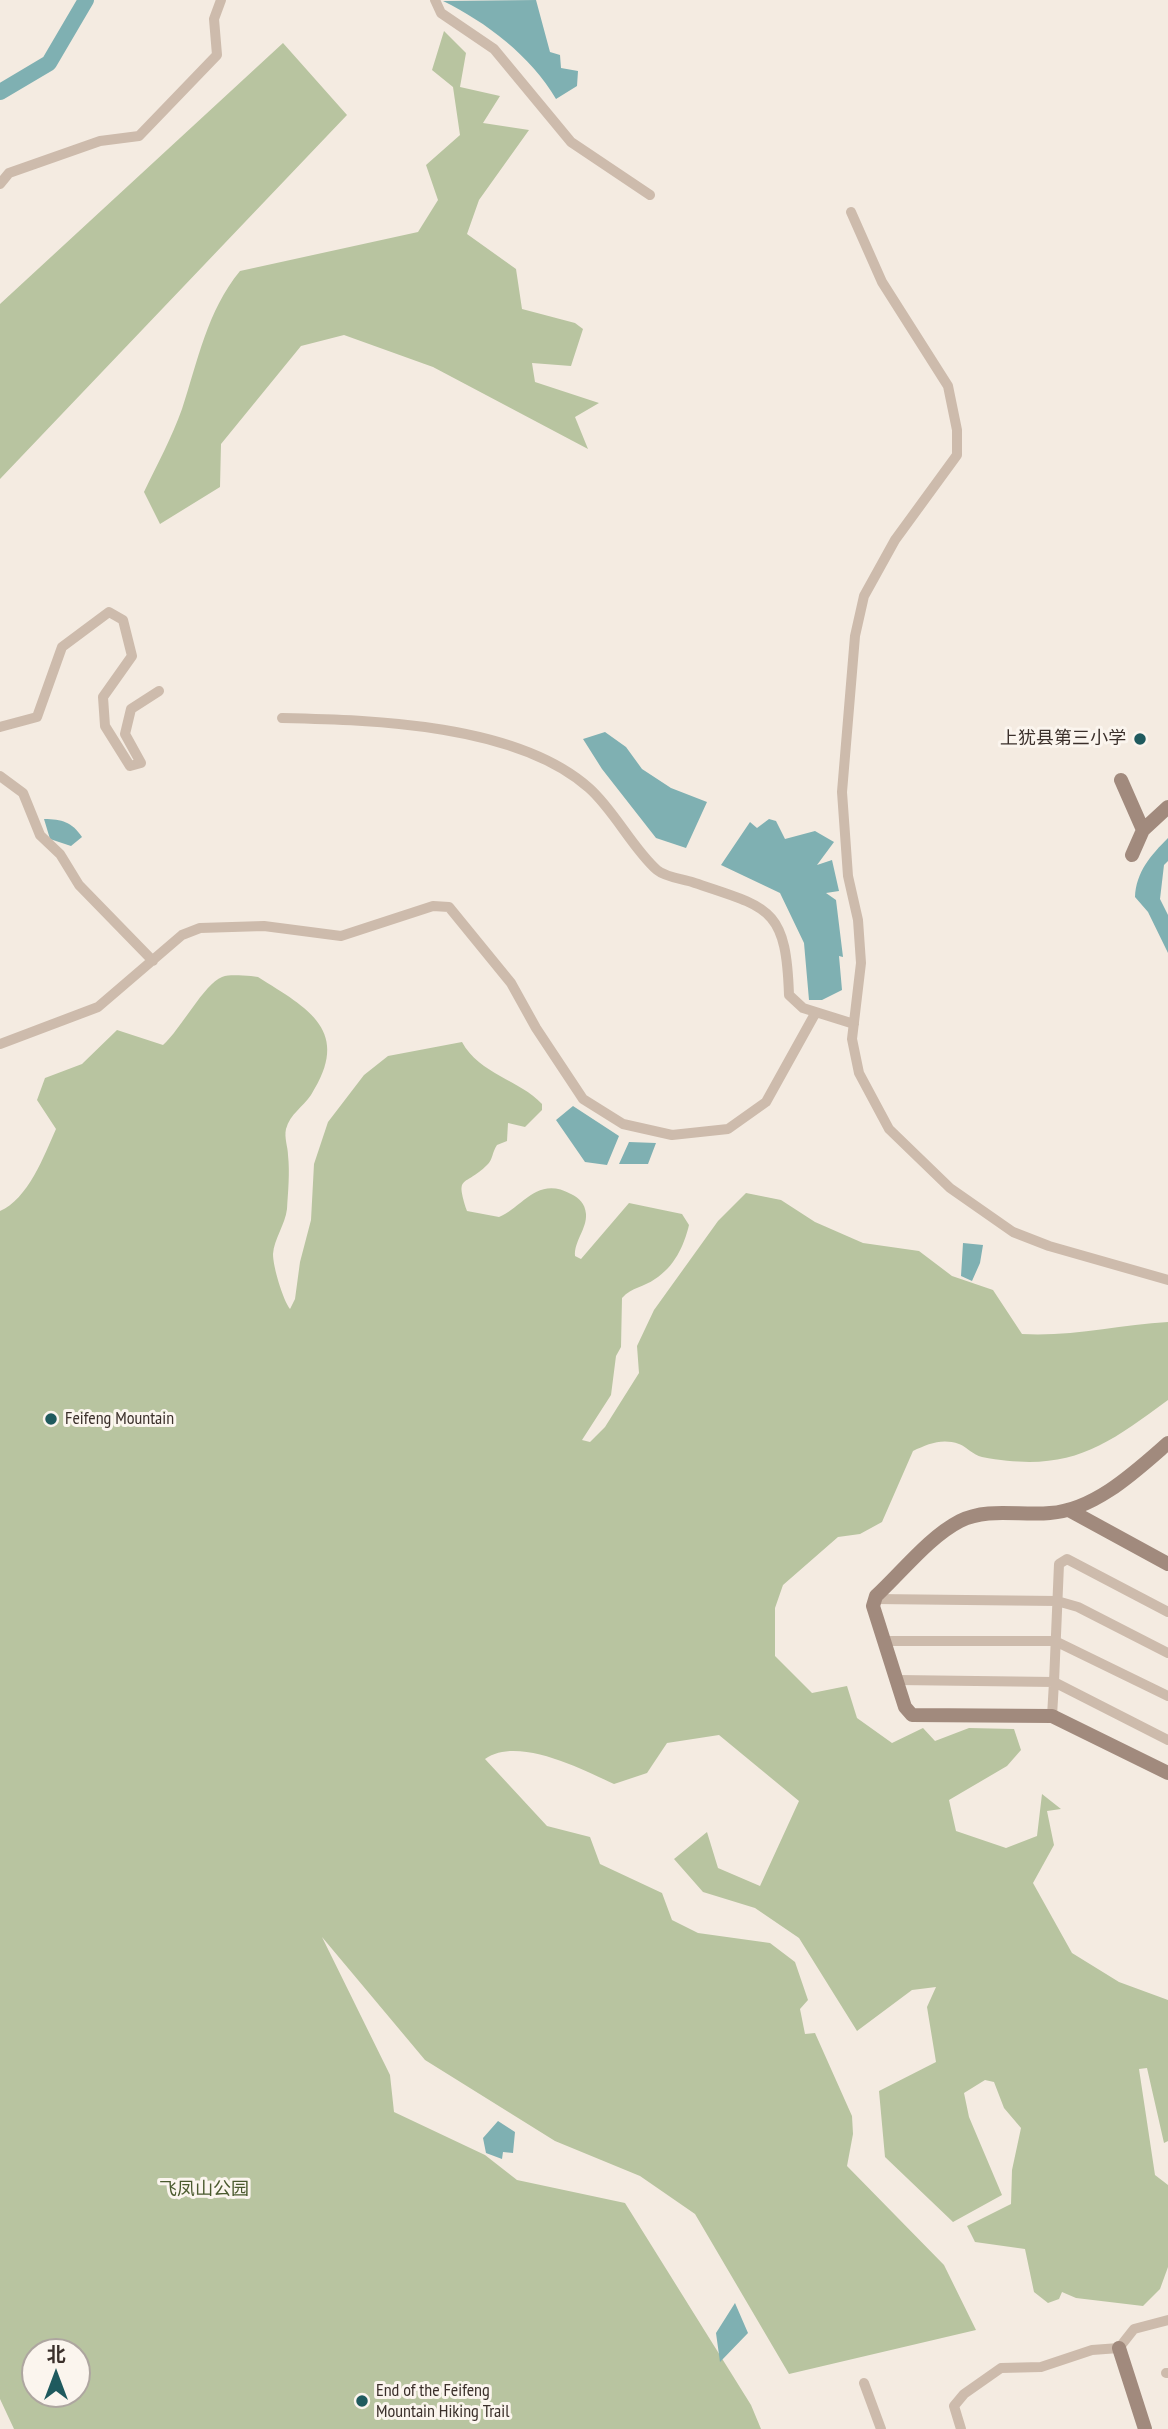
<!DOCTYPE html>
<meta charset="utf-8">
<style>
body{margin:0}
#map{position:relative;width:1168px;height:2429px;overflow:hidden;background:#f4ebe1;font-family:"PT Sans Narrow","Noto Sans SC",sans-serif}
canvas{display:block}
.north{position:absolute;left:21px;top:2338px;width:70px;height:70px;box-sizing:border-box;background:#fbf5ee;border:2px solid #aea6a0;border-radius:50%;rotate:0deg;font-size:19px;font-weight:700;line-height:28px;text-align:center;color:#3b302b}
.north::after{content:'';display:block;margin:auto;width:24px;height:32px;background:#1f5a5e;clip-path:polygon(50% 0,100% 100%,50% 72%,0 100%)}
</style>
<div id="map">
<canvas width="1168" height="2429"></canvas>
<div class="north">北</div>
</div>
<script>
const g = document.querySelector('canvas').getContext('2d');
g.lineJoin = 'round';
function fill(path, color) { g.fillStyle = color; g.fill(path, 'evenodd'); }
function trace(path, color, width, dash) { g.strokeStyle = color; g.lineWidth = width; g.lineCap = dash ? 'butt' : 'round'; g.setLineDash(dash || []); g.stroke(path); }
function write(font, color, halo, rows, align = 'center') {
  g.font = font + ' "PT Sans Narrow","Noto Sans SC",sans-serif'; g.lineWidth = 6; g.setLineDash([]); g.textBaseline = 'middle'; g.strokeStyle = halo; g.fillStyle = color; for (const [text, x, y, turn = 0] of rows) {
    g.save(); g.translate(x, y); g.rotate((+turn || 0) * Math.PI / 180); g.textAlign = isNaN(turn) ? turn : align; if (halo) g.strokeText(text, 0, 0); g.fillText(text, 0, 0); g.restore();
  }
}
const green = new Path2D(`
 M444,31L466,53L460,87L500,96L483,123L529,130L479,200L467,234L516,269L522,309L575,323L583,329L571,366L532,363L535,382L599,403L575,417L588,449L433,367L344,335L301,346L221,444L220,487L160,524L144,492C157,465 172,437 182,409C198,361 207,311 240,271L418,232L438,200L426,165L460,135L453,87L432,70Z
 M283,43L347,115L0,479V304Z
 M251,976L258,977C309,1009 352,1031 311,1095C303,1107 290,1114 286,1129C284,1138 288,1147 288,1155C290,1173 288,1192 287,1209C285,1225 274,1239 273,1254C273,1267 283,1300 290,1309L295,1299L300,1262L311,1220L314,1164L328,1122L364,1075L388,1056L462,1042C479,1074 520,1080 542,1104V1110L525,1127L508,1123L507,1141L497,1145C492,1152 493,1160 487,1165C464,1188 455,1173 467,1211L499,1217C522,1208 537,1175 571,1194C579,1198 585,1203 586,1214C587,1229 574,1241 575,1256L581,1259L629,1203L682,1214L689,1225C684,1246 674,1267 655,1279C644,1287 632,1287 622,1298L621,1347L616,1356L611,1395L582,1440L590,1442L605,1427L639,1373L637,1346L654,1310L718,1221L746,1193L781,1200L815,1222L863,1243L919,1251L952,1276L993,1290L1022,1334C1070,1337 1119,1325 1168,1322V1400C1102,1449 1067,1473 982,1457C973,1455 967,1447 959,1444C942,1438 928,1444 913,1451L882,1522L860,1534L838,1537L783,1585L775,1608V1656L812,1693L847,1686L857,1718L892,1743L923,1728L935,1741L969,1728L1014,1729L1021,1750L1007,1766L949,1800L956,1831L1006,1848L1037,1836L1042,1794L1061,1809L1047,1811L1054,1845L1033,1883L1072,1953L1119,1982L1168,2000V2141L1164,2143L1147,2068L1139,2069L1155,2175L1168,2185V2267L1160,2289L1143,2306L1076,2298L1062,2292L1059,2299L1048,2303L1034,2292L1025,2249L975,2242L967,2226L1011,2204L1012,2170L1021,2128L1004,2108L994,2082L985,2080L964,2093L969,2117L1002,2195L953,2222L885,2157L879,2091L936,2062L927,2007L936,1987L912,1990L857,2031L799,1938L755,1908L703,1892L674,1859L707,1832L718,1868L760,1886L799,1801L719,1735L667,1743L647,1773L614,1784C581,1769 518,1736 485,1759L547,1826L590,1837L600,1864L662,1893L672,1920L698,1933L770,1943L795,1962L808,2000L800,2009L805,2034L815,2033L852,2116L853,2134L847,2166L944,2265L976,2330L789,2374L695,2214L640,2176L555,2141L425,2060L322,1937L390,2075L394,2112L485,2155L517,2180L625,2203L751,2405L761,2429H14L0,2399V1211C28,1199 44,1156 56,1129L37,1100L45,1078L82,1064L117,1030L163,1045C181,1029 204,984 222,977C231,974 242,976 251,976ZM35,2352H77V2394H35Z`);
const water = new Path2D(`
 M536,0L550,52L560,55L561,68L578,71L577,86L556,99C531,56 486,22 443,1Z
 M605,732L626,747L642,769L671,788L707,802L686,848L656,838L602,769L583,739Z
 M44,819C62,819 72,822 82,837L71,846L50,839Z
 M769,819L776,821L785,839L815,831L834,842L817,865L832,860L839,891L826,893L836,900L843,957L839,956L842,990L822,1000H809L804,943L780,893L721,865L750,822L757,828Z
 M1168,838V861L1164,865L1160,899L1168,915V953L1148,912L1135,897C1136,872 1151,855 1168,838Z
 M573,1106L619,1136L607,1165L585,1162L556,1120Z
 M629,1142L656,1143L648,1164H619Z
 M963,1243L983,1245L980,1263L972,1281L961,1276Z
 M498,2121L515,2132L513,2153L503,2152L502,2159L486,2153L483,2138Z
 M735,2303L748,2333L720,2362L716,2333Z`);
const river = new Path2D(`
 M0,92L49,63L86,0`);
const street = new Path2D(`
 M435,0L441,13L494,49L571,142L650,195
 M0,184L9,173L100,141L139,136L217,55L214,19L221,0
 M851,212L882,282L948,386L957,430V455L895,540L864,596L855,636L842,792L848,876L858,920L861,963L852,1039L859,1073L889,1129L950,1188L1013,1232L1049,1246L1168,1280
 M282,718C374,720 517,724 589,788C614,810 633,849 657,870C665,877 682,879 692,882C770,908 786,907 789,995L803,1008L854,1024
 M0,727L37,717L62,647L109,612L123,620L132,656L103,697L105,726L130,766L141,763L125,734L131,709L159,691
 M0,776L23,793L40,835L60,854L79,885L153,961
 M0,1044L98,1007L182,935L200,928L264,926L341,936L433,906L449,907L511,983L536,1028L583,1099L623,1124L672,1135L728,1129L766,1102L816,1012
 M875,1599L1057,1601L1078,1607L1168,1653
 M884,1641H1055L1168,1696
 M898,1680L1054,1682L1059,1564L1067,1559L1168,1612
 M1052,1716L1054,1682L1168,1740
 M1166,2373H1168
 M864,2383L881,2429
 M961,2429L954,2406L964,2394L1001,2368L1041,2367L1092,2350L1119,2348L1134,2329L1168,2320`);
const secondary = new Path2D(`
 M1121,780L1143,830
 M1132,855L1143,830L1168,807
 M1168,1443C1136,1471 1095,1510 1050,1513C1021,1516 987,1507 960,1521C929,1537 902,1572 876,1596L873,1606L905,1707L912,1715L1052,1716L1168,1773
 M1069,1510L1168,1564
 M1119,2348L1145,2429`);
const markers = [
 [1140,739,7,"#1f5a5e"],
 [51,1419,7,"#1f5a5e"],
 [362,2401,7,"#1f5a5e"]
];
const poiNames = [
 ["上犹县第三小学",1126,739,"right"],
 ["Feifeng Mountain",65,1419],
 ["End of the Feifeng",376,2391],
 ["Mountain Hiking Trail",376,2412]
];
const parkNames = [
 ["飞凤山公园",204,2190]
];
fill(green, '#b8c4a0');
fill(water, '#7fb0b2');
trace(river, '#7fb0b2', 16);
trace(street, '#cdbbac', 10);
trace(secondary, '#a18a7d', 14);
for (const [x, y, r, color] of markers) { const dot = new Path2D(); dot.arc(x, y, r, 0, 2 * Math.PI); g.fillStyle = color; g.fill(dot); trace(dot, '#fbf5ee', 2.5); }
write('18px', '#3b302b', '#fbf5ee', poiNames, 'left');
write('18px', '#4a5a2e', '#fbf5ee', parkNames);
</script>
